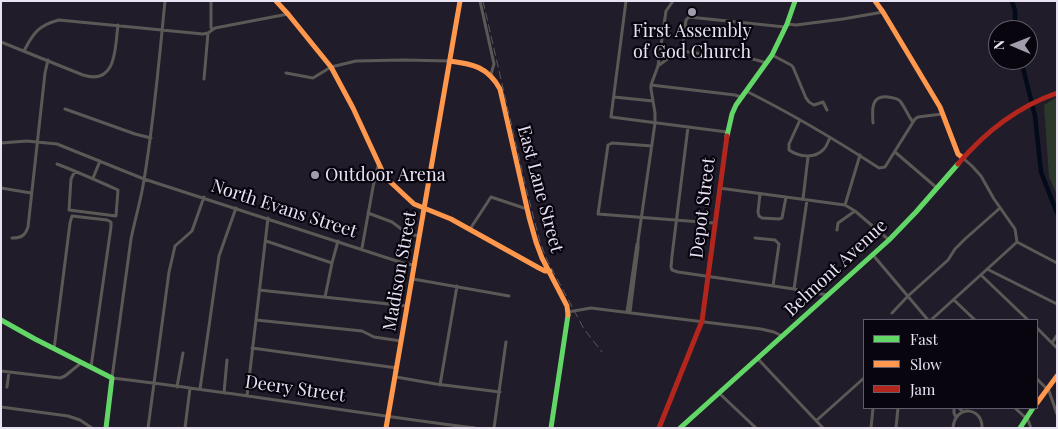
<!DOCTYPE html>
<style>
body{margin:0}
#map{position:relative;width:1058px;height:429px;overflow:hidden;background:#211c29;font-family:"Playfair Display",serif}
canvas{display:block}
.frame{position:absolute;inset:0;border:2px solid #e8e2f3;pointer-events:none}
.legend{position:absolute;left:863px;top:319px;width:175px;height:90px;box-sizing:border-box;background:#08050e;border:1px solid #625d6a;margin:0;padding:6px 9px;list-style:none;font-size:15px;color:#e8e2f3}
.legend li{display:flex;align-items:center;gap:10px;height:25px}
.legend b{width:25px;border:1px solid #625d6a}
.north{position:absolute;left:988px;top:20px;width:50px;height:50px;box-sizing:border-box;background:#08050e;border:1px solid #625d6a;border-radius:50%;rotate:271deg;font-size:14px;font-weight:700;line-height:20px;text-align:center;color:#e8e2f3}
.north::after{content:'';display:block;margin:auto;width:18px;height:22px;background:#a29dac;clip-path:polygon(50% 0,100% 100%,50% 72%,0 100%)}
</style>
<div id="map">
<canvas width="1058" height="429"></canvas>
<div class="frame"></div>
<ul class="legend">
<li><b style="height:6px;background:#63d668"></b>Fast</li>
<li><b style="height:6px;background:#ff974d"></b>Slow</li>
<li><b style="height:6px;background:#b3261e"></b>Jam</li>
</ul>
<div class="north">N</div>
</div>
<script>
const g = document.querySelector('canvas').getContext('2d');
g.lineJoin = 'round';
function fill(path, color) { g.fillStyle = color; g.fill(path, 'evenodd'); }
function trace(path, color, width, dash) { g.strokeStyle = color; g.lineWidth = width; g.lineCap = dash ? 'butt' : 'round'; g.setLineDash(dash || []); g.stroke(path); }
function write(font, color, halo, rows, align = 'center') {
  g.font = font + ' "Playfair Display",serif'; g.lineWidth = 4.5; g.setLineDash([]); g.textBaseline = 'middle'; g.strokeStyle = halo; g.fillStyle = color; for (const [text, x, y, turn = 0] of rows) {
    g.save(); g.translate(x, y); g.rotate((+turn || 0) * Math.PI / 180); g.textAlign = isNaN(turn) ? turn : align; if (halo) g.strokeText(text, 0, 0); g.fillText(text, 0, 0); g.restore();
  }
}
const green = new Path2D(`
 M1057,97V195L1049,177L1044,105Z`);
const river = new Path2D(`
 M1012,1L1015,11V30
 M1021,60L1035,116L1041,172L1057,213`);
const street = new Path2D(`
 M165,1C159,61 154,121 144,180C141,200 135,219 131,239L112,378C233,392 354,413 475,428
 M211,1V27L212,30
 M480,1L494,64L491,74
 M626,1L611,117L727,132
 M787,24L796,25L843,19L883,12
 M1,42L83,75C117,86 115,47 118,25
 M682,50L686,20L689,17L785,27
 M24,51C33,33 39,25 59,20L203,34L208,33L215,28L288,14
 M772,55L791,65L793,67L806,98L809,102L814,105L823,102L827,110
 M658,66L678,51C686,51 694,53 702,54C723,56 746,55 766,63
 M286,73L313,78L331,67L356,61L403,60L450,61
 M204,79L208,33
 M651,85L735,95L741,97
 M746,91C792,114 836,140 879,168L885,167L915,119L918,117L942,114
 M614,97L653,101
 M65,109L135,134L151,138
 M800,120L789,144V150C799,157 815,159 824,149C827,146 828,141 830,138
 M873,123C872,109 871,95 888,97C893,98 897,98 900,101C905,107 908,116 913,122
 M688,127L672,256L671,267L672,270L678,272L794,289L802,291L828,295
 M1,143L27,141L57,144L144,179L406,264L415,265
 M652,146L612,143L608,145L598,214L714,223
 M895,152L937,188
 M963,158L972,166L981,176L994,199L1015,229L1017,242L1057,263
 M57,164C78,172 98,181 118,190L116,216L69,210L71,179L75,171
 M93,178L100,161
 M1,188L31,193
 M719,188L845,205L855,211L889,240
 M760,194L758,212L759,216L762,218L779,219L782,218L786,197
 M803,199L808,157
 M845,205L860,155
 M368,213L392,222L408,234L419,236
 M470,229L491,197L527,209
 M837,230L838,223L855,211
 M12,238C21,238 25,236 28,227L45,73L48,60
 M755,238L775,240L779,244L773,286
 M266,241L332,263
 M362,248L373,187L378,166
 M873,255L928,320
 M987,269L1057,304
 M981,275L1028,320
 M413,279L509,296
 M794,289L807,200
 M259,290L407,306
 M325,297L332,263L338,241
 M954,300L975,320
 M568,312L591,308L761,329L774,332L782,336
 M627,312L637,244
 M630,312L638,248V241L655,123V113L651,89V85L658,66L666,11L673,1
 M892,313L908,296L948,260L955,249L965,239L1000,208
 M256,320L362,331L374,337L401,341
 M931,320L1017,242
 M1037,328L1057,348
 M1052,343L1057,335
 M252,348L397,368
 M54,349L70,223L72,216L107,220L111,222V227L91,367
 M758,359L823,428
 M1,371L60,378L65,376L81,363
 M396,377L436,384L500,392
 M1037,379L1049,391L1057,414
 M440,385L457,286
 M7,387L9,372
 M177,387L183,353
 M200,389L219,256L236,208
 M224,393L227,360
 M719,393L756,428
 M247,396L268,218
 M1,407L68,416L80,420L92,428
 M954,408V413L956,417
 M959,408L963,412
 M1015,408L1028,420L1031,428
 M817,420L864,378
 M148,428L169,272L175,246L192,231L204,197
 M185,428L190,388
 M494,428L506,342
 M871,428L873,408
 M896,428L898,408
 M953,428C955,404 983,407 982,428`);
const fast = new Path2D(`
 M727,136L732,114L736,105L772,55L787,24L795,1
 M1,320L35,339L112,378L106,428
 M551,428L568,315
 M680,428L889,240L916,212L958,164
 M1020,428L1033,408`);
const slow = new Path2D(`
 M276,1L288,14L331,67L353,108L385,177L414,204L451,219L539,268L545,271H550
 M875,1L883,12L940,107L958,154L963,158
 M450,61C473,64 488,67 500,89L529,217L536,242L542,258L567,306L568,315
 M1037,403L1057,376
 M386,428L460,1`);
const jam = new Path2D(`
 M958,164C985,132 1017,107 1057,93
 M659,428L702,321L727,136`);
const rail = new Path2D(`
 M483,1L526,188L540,242L547,260L584,329L602,352`);
const markers = [
 [692,12,5,"#a29dac"],
 [315,175,5,"#a29dac"]
];
const poiNames = [
 ["First Assembly",692,31],
 ["of God Church",692,52],
 ["Outdoor Arena",325,175,"left"]
];
const streetNames = [
 ["East Lane Street",540,189,75],
 ["Depot Street",703,208,-83],
 ["North Evans Street",284,209,18],
 ["Belmont Avenue",836,268,-43],
 ["Madison Street",400,271,-80],
 ["Deery Street",295,389,8]
];
fill(green, '#2c382a');
trace(river, '#030b1a', 4.5);
trace(street, '#5c5856', 3);
trace(fast, '#63d668', 5);
trace(slow, '#ff974d', 5);
trace(jam, '#b3261e', 5);
trace(rail, '#5c585c', 1, [8, 4]);
for (const [x, y, r, color] of markers) { const dot = new Path2D(); dot.arc(x, y, r, 0, 2 * Math.PI); g.fillStyle = color; g.fill(dot); trace(dot, '#08050e', 2); }
write('18px', '#e8e2f3', '#08050e', poiNames);
write('18px', '#e8e2f3', '#08050e', streetNames);
</script>
